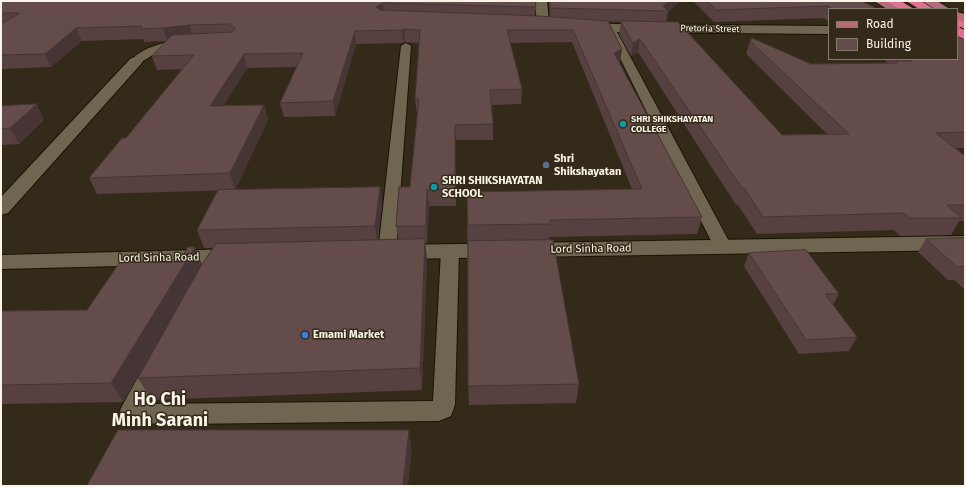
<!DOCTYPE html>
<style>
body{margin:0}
#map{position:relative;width:966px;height:487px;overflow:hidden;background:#342a19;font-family:"Fira Sans",sans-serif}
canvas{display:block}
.frame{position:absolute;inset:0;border:2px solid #faf4e8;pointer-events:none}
.legend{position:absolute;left:828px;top:8px;width:130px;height:52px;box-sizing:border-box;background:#342a19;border:1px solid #837b6c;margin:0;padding:5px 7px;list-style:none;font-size:12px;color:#faf4e8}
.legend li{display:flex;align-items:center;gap:8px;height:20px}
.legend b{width:20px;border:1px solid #837b6c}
</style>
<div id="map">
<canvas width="966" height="487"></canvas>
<div class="frame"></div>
<ul class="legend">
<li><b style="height:5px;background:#b26c7a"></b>Road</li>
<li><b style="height:11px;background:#644c4a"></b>Building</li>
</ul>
</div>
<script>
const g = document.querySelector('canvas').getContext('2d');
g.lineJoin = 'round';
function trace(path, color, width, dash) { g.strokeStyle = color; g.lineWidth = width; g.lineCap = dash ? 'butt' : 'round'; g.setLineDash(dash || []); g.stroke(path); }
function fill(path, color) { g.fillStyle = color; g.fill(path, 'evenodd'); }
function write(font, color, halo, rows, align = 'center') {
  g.font = font + ' "Fira Sans",sans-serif'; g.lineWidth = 3; g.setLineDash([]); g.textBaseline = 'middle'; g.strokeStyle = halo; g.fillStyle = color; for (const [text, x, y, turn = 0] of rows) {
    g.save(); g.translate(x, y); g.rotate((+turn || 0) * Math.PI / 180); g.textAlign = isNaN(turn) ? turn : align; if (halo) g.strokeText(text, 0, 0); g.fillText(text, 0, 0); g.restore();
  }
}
const lane = new Path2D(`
 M612,29L617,32L732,247L729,251L723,252L717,251L714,247L607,32Z
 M184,40L188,41L189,43L188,45L168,48L156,53L140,63H132L131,61C142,46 167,42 184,40Z
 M406,43L411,46L396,252L393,256L387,258L381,256L378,252L401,46Z
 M450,245L456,247L459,251L455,405L451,416L439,421L179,424L130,423L122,420L119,413L122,406L147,361L155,359L163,361L166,367L147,404L433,401L441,251L444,247Z`);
const street = new Path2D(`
 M535,1H547L549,21L611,24L829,26V34L611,32L543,28L539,27L537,24Z
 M136,57L141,58L143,61L141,64L8,213L1,215V197L131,58Z
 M965,236V250L396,259L388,257L385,252L388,247L396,245Z
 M238,249L246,251L249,256L246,261L238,263L1,269V255Z`);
const primary = new Path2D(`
 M874,1H889L902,9H887Z
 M922,1H937L950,9H935Z
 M957,12L965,14V23L957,20Z`);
const highway = new Path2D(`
 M886,1H901L914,9H899Z
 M906,1H921L934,9H919Z
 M957,19L965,22V30L957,27Z`);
const highwayBridge = new Path2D(`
 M957,33L965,37`);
const wall = new Path2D(`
 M1,1H535L536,7L535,16L550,17L549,1H679L668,12L666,21L782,135L827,134L746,54L750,41L811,64L888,63L883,59H957L965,40V148H955L965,156V221H959L951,235L900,236L894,230L757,234L738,205H736L638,52L631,56L619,34L621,22L608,21L622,49L620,62L619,63L702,217L697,234L549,237V240L579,384L576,403L469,405L468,386L467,192L632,189L572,42L510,43L522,89L521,104L491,105L493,124V140H456V206H429L427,243H425L427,260L422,390L151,400L138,378L191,284L123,402L1,404V311L87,310L180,262L195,247L202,265L213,248H204L197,230L380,187L382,204L378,240L398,239L396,226L410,187L417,114L415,99L420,43L405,42L403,43L356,44L335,116L284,117L280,103L297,67L247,68L224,105H264L268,120L235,190L97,194L89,178L126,138L182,69L157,70L152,56L167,41L144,42L143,39L82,41L51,67L1,69Z
 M693,1H862L877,9H829V22L824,18L714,22Z
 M1,106L44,120L19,144L1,145Z
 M965,238V290L954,280H948L918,252L926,239Z
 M749,253L839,294L833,305L857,337L849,351L799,354L744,266Z`);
const shadedWall = new Path2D(`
 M669,1H679L668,12V11L663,6Z
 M383,3L384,14L376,7Z
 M189,25L193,37L167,41L163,28Z
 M76,28L82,41L51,67L45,54Z
 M404,29L405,42L403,43L402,30Z
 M355,31L356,44L335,116L333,101Z
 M640,39L638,52L631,56L633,43Z
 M622,49L620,62L612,67L614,53Z
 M244,54L247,68L214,121L210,106Z
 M37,104L44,120L19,144L10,128Z
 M264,105L268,120L235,190L230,173Z
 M455,125L456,140V206L455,190Z
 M380,187L382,204L377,244L375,226Z
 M427,189L429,206L427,243L426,226Z
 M425,239L427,260L422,390L420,368Z
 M195,247L202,265L123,402L111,383Z
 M409,430L412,452L408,486H403Z`);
const building = new Path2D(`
 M1,1H535L536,7L383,3L376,7L380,10L539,16L608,21L622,49L614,53L702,217L550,220V224L468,225L467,192L642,189L573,30H507L522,89L490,90L493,124L455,125V190L427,189L426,226H396L399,187H410L419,99H415L420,30L404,29L402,30L355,31L333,101L280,103L303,53L244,54L210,106L264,105L230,173L89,178L122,138H126L194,55L152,56L172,35L233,32L235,28L229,24L189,25L163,28L140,29L142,26L76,28L45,54L1,55V24L20,13H1Z
 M550,1H669L663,6L668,11L551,8Z
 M707,1H862L877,9H832L828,6L717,10Z
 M621,21L678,22L782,135L849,134L750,41L752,38L811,64L897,63L895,61H912L909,59H957V36L965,40V132L936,133L965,156V160H964L965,161V205H947L962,218H910L904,213L763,217L744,188H742L640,39L633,43Z
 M37,104L10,128L1,129V106Z
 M380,187L375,226L197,230L218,190Z
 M965,238V268L963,266L957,267L926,239Z
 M425,239L420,368L138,378L202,264L216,244Z
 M553,240L579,384L468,386V241Z
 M188,247H195L111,383L1,385V311L87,310L120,262H180Z
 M806,250L839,294H825L857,337L806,340L749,253Z
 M118,430H409L403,486H87Z`);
const markers = [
 [623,124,4,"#0f9aa8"],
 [546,165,4,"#5c6f8a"],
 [434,187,4,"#0f9aa8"],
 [305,335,4,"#3f7fe0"]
];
const farStreetnames = [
 ["Pretoria Street",710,29,1]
];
const farPoinames = [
 ["SHRI SHIKSHAYATAN",631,119],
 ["COLLEGE",631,129]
];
const poiNames = [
 ["Shri",554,159],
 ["Shikshayatan",554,172],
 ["SHRI SHIKSHAYATAN",442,181],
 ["SCHOOL",442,194],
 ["Emami Market",313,335]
];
const streetNames = [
 ["Lord Sinha Road",591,249,-1],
 ["Lord Sinha Road",159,258,-1]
];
const nearDistrictnames = [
 ["Ho Chi",160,400],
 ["Minh Sarani",160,421]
];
trace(lane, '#1b1303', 2);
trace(street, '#1b1303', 2);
trace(primary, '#1b1303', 2);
trace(highway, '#1b1303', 2);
fill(lane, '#6f6551');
fill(street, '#6f6551');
fill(primary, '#b26c7a');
fill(highway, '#df7195');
trace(highwayBridge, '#1b1303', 14, []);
trace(highwayBridge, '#df7195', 12);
fill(wall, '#564140');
fill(shadedWall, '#463534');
fill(building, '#644c4a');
trace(building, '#463534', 1);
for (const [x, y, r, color] of markers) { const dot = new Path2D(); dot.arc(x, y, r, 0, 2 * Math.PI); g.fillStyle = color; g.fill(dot); trace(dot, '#342a19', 1.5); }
write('9px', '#faf4e8', '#342a19', farStreetnames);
write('bold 9px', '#faf4e8', '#342a19', farPoinames, 'left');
write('bold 11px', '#faf4e8', '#342a19', poiNames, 'left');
write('11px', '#faf4e8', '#342a19', streetNames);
write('bold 18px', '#faf4e8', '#342a19', nearDistrictnames);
</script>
